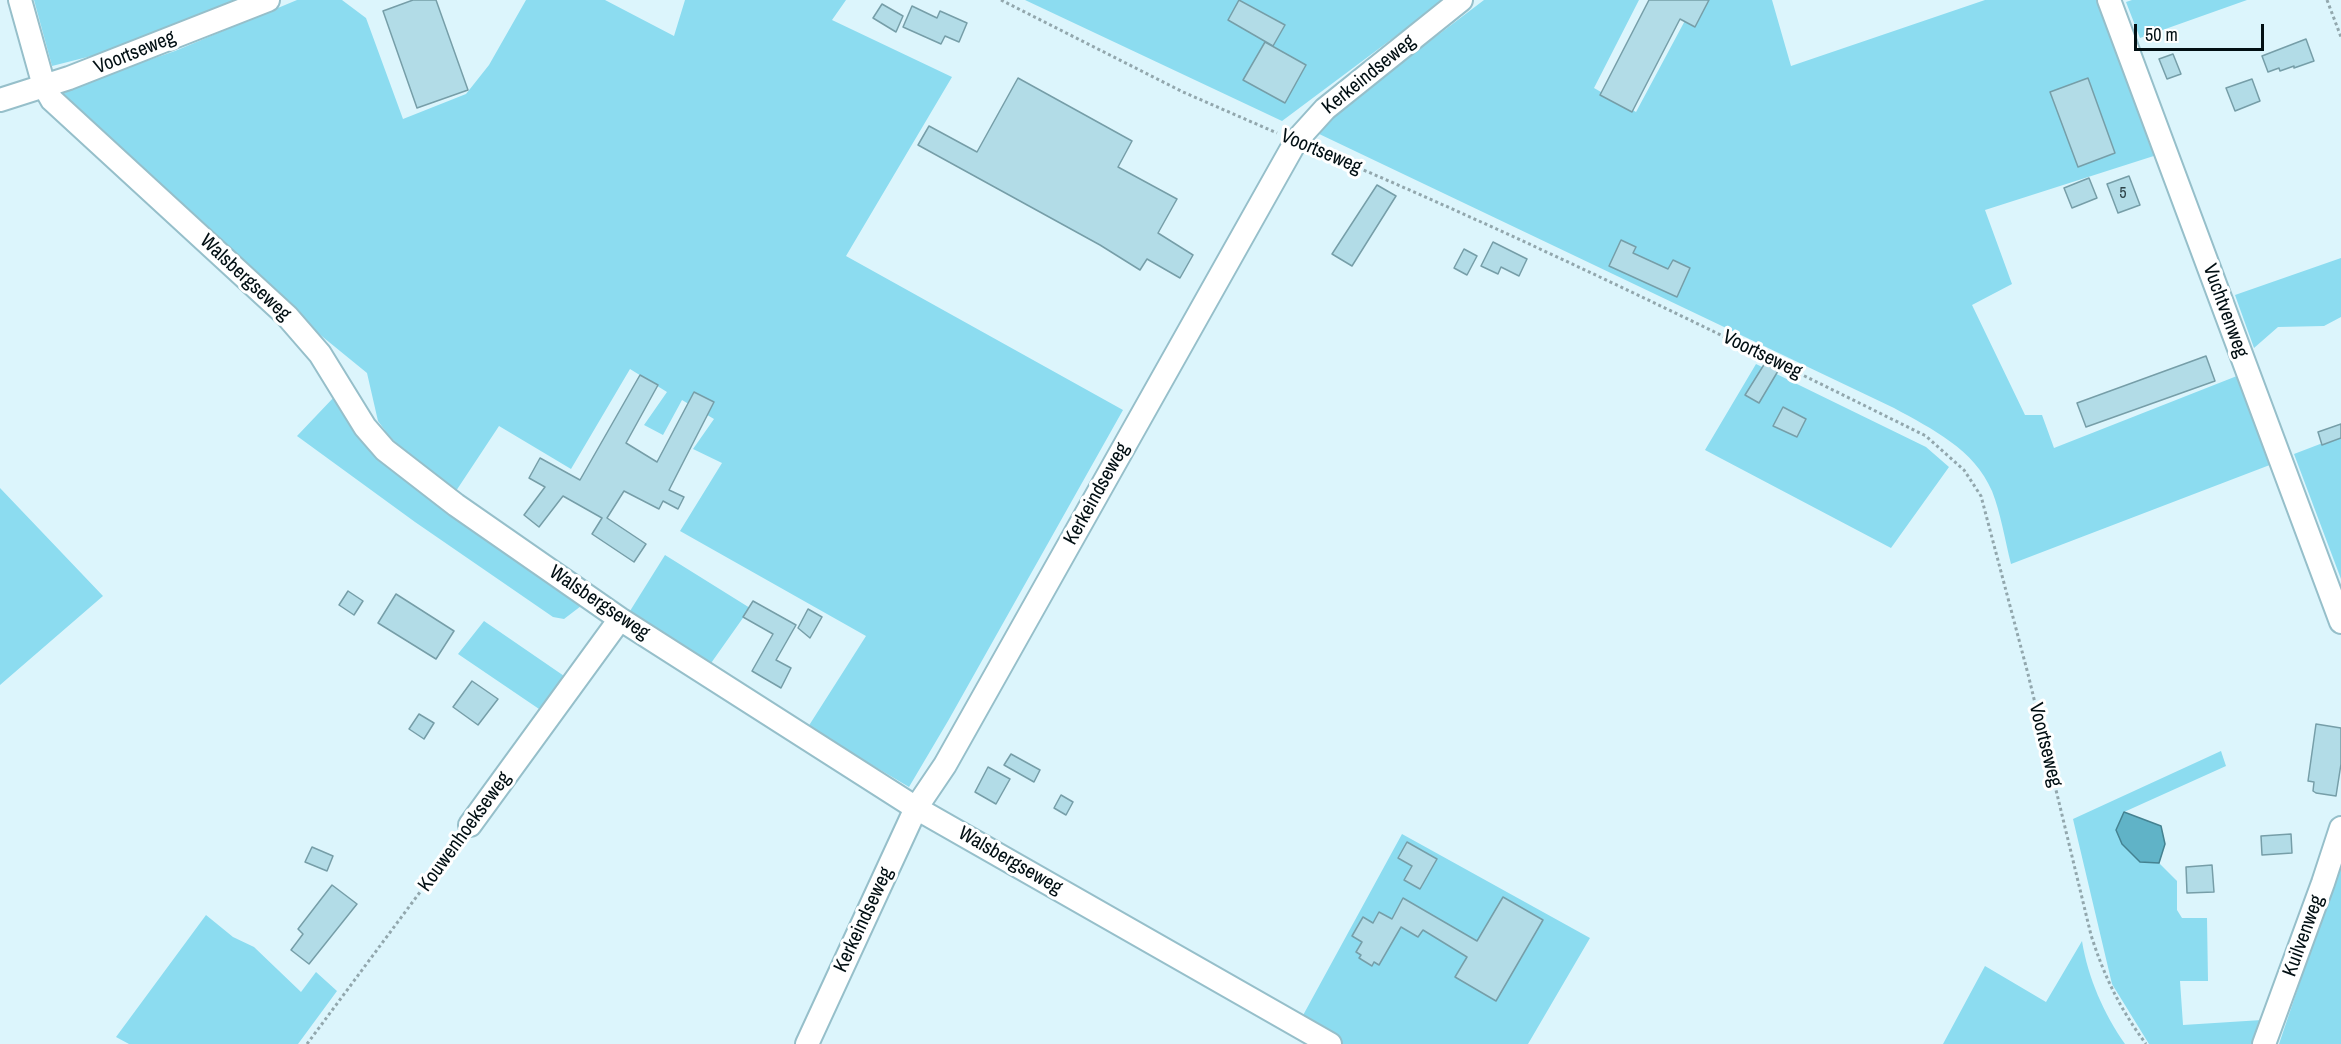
<!DOCTYPE html>
<style>
body{margin:0}
#map{position:relative;width:2341px;height:1044px;overflow:hidden;background:#dcf5fc;font-family:"Archivo Narrow",sans-serif}
canvas{display:block}
.scale{position:absolute;left:2134px;top:24px;width:130px;height:27px;box-sizing:border-box;border:3px solid #020f13;border-top:0;padding-left:8px;font-size:18px;line-height:21px;white-space:nowrap;color:#020f13;-webkit-text-stroke:4px #fff;paint-order:stroke}
</style>
<div id="map">
<canvas width="2341" height="1044"></canvas>
<div class="scale">50 m</div>
</div>
<script>
const g = document.querySelector('canvas').getContext('2d');
g.lineJoin = 'round';
function fill(path, color) { g.fillStyle = color; g.fill(path, 'evenodd'); }
function trace(path, color, width, dash) { g.strokeStyle = color; g.lineWidth = width; g.lineCap = dash ? 'butt' : 'round'; g.setLineDash(dash || []); g.stroke(path); }
function write(font, color, halo, rows, align = 'center') {
  g.font = font + ' "Archivo Narrow",sans-serif'; g.lineWidth = 6; g.setLineDash([]); g.textBaseline = 'middle'; g.strokeStyle = halo; g.fillStyle = color; for (const [text, x, y, turn = 0] of rows) {
    g.save(); g.translate(x, y); g.rotate((+turn || 0) * Math.PI / 180); g.textAlign = isNaN(turn) ? turn : align; if (halo) g.strokeText(text, 0, 0); g.fillText(text, 0, 0); g.restore();
  }
}
const green = new Path2D(`
 M34,0H246L115,50L52,66Z
 M297,0H342L366,18L403,119L466,94L489,65L526,0H605L674,36L685,0H846L832,20L952,77L846,256L1123,410L948,721L909,787L808,727L866,636L680,531L722,463L693,449L714,419L682,400L663,435L644,425L667,392L630,369L571,469L499,426L456,491L406,452L389,436L378,421L367,373L313,329L61,95L79,84L175,51Z
 M1025,0H1444L1282,121Z
 M1484,0H1639L1594,88L1636,112L1696,0H1772L1791,66L1985,0H2102L2160,154L1985,210L2012,284L1972,305L2025,415H2042L2054,448L2242,374L2275,463L2011,564C2005,540 2001,514 1992,491C1974,449 1932,429 1894,408L1315,132L1318,126Z
 M2132,0H2247L2140,38L2126,2Z
 M2341,258V317L2324,326L2278,327L2254,348L2235,295Z
 M1756,364L1926,447L1949,467L1891,548L1705,450Z
 M335,396L445,510L581,606L564,619L553,617L415,522L297,436Z
 M2341,436V579L2294,454Z
 M0,488L103,596L0,685Z
 M665,555L750,608L709,666L630,611Z
 M484,621L567,678L542,711L458,654Z
 M2221,751L2226,766L2124,812L2116,830L2140,862L2159,863L2177,881V910L2182,918H2207L2208,981H2180L2183,1025L2262,1020L2254,1044H2149L2112,984L2073,819Z
 M1402,834L1590,938L1528,1044H1334L1301,1019Z
 M2341,866V1044H2279L2326,905Z
 M206,915L233,937L254,947L301,992L316,972L337,991L298,1044H129L116,1037Z
 M2082,941C2088,978 2104,1014 2125,1044H1943L1985,966L2046,1002Z`);
const water = new Path2D(`
 M2124,812L2161,826L2165,844L2159,863L2140,862L2122,844L2116,830Z`);
const building = new Path2D(`
 M413,0H436L468,90L417,108L383,11Z
 M1239,0L1285,25L1273,46L1228,20Z
 M1649,0H1709L1695,27L1680,19L1632,112L1600,95Z
 M882,4L903,16L896,32L873,18Z
 M912,6L937,18L940,11L967,23L959,42L945,36L941,44L903,27Z
 M2306,39L2314,61L2294,68V66L2280,71L2279,68L2268,72L2262,56Z
 M1265,42L1306,65L1285,103L1243,80Z
 M2173,54L2181,74L2167,79L2159,59Z
 M1018,78L1132,141L1118,167L1177,199L1158,233L1193,255L1180,278L1147,259L1140,270L1100,245L918,145L929,126L977,152Z
 M2088,78L2115,153L2078,167L2050,92Z
 M2252,79L2260,101L2235,111L2226,88Z
 M2129,176L2140,205L2118,213L2107,184Z
 M2089,178L2097,198L2072,208L2064,188Z
 M1377,185L1396,196L1352,266L1332,254Z
 M1621,240L1636,247L1633,253L1668,269L1673,260L1690,268L1677,297L1609,266Z
 M1493,242L1527,259L1519,276L1501,267L1498,274L1481,266Z
 M1464,249L1477,256L1467,275L1454,268Z
 M2206,356L2215,381L2086,427L2077,403Z
 M1765,363L1778,371L1759,403L1745,395Z
 M640,375L658,385L626,443L657,462L694,392L714,402L669,490L684,497L678,509L663,501L659,509L624,491L607,518L646,544L634,562L592,534L602,518L563,496L539,527L524,515L545,487L529,478L540,458L580,480Z
 M1783,407L1806,419L1797,437L1773,426Z
 M2341,424V438L2322,445L2318,432Z
 M348,591L363,601L354,615L339,605Z
 M396,594L454,631L436,659L378,623Z
 M753,601L796,625L776,660L791,668L781,688L752,671L773,634L743,617Z
 M808,609L822,617L810,638L798,628Z
 M472,681L498,699L478,725L453,707Z
 M419,714L434,723L424,739L409,729Z
 M2316,724L2341,728V764L2336,796L2316,793L2313,791L2314,782L2308,781Z
 M1011,754L1040,770L1034,782L1004,765Z
 M988,767L1010,779L996,804L975,792Z
 M1061,795L1073,802L1066,815L1054,808Z
 M2291,834L2292,853L2262,855L2261,836Z
 M1407,842L1437,859L1420,889L1404,880L1412,866L1398,858Z
 M312,847L333,856L327,871L305,862Z
 M2212,865L2214,892L2187,893L2186,867Z
 M332,885L357,904L309,964L291,950L303,934L298,929Z
 M1503,897L1543,920L1496,1001L1455,977L1467,957L1423,930L1418,937L1401,927L1379,965L1374,962L1372,966L1359,958L1361,955L1356,952L1362,942L1352,936L1363,917L1373,923L1379,912L1392,919L1403,898L1477,941Z`);
const path = new Path2D(`
 M1001,0L1183,92L1277,133
 M2327,0L2341,37
 M1314,149C1522,236 1724,336 1926,436L1964,470L1981,496L2028,674L2091,935C2104,976 2120,1009 2146,1044
 M307,1044L458,841`);
const minor = new Path2D(`
 M20,0L44,86L52,100L287,316L320,354L365,427L385,450L456,505L620,619L916,808L1330,1044
 M2109,0L2341,622
 M0,100L69,78L268,0
 M470,825L620,619
 M807,1044L916,808L945,765L1296,141L1325,109L1461,0
 M2264,1044L2323,883L2341,828`);
const numberNames = [
 ["5",2123,194]
];
const streetNames = [
 ["Voortseweg",135,53,-22],
 ["Kerkeindseweg",1369,75,-39],
 ["Voortseweg",1321,152,23],
 ["Walsbergseweg",245,278,43],
 ["Vuchtvenweg",2225,311,70],
 ["Voortseweg",1762,355,26],
 ["Kerkeindseweg",1097,494,-61],
 ["Walsbergseweg",599,603,34],
 ["Voortseweg",2045,745,76],
 ["Kouwenhoekseweg",465,832,-54],
 ["Walsbergseweg",1010,861,30],
 ["Kerkeindseweg",864,920,-65],
 ["Kuilvenweg",2304,936,-70]
];
fill(green, '#8cdcf0');
fill(water, '#60b3c7');
trace(water, '#448291', 1.5);
fill(building, '#b2dce7');
trace(building, '#769ea8', 1.5);
trace(minor, '#96bfca', 26);
trace(path, '#92a7ad', 3, [3, 3]);
trace(minor, '#fff', 22);
write('16px', '#2e4248', null, numberNames);
write('20px', '#020f13', '#fff', streetNames);
</script>
